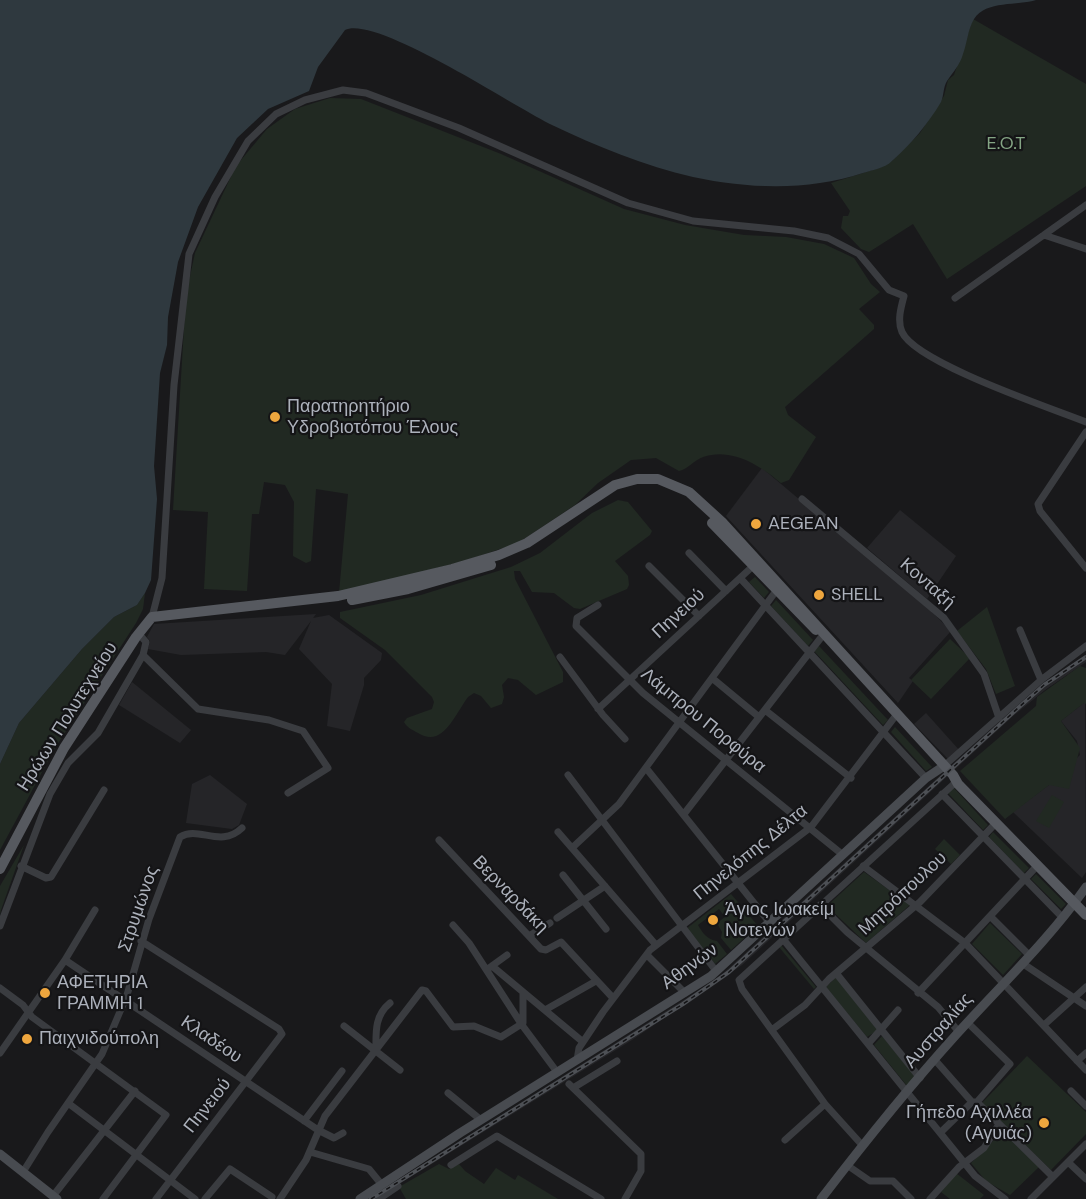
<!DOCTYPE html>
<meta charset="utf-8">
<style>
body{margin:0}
canvas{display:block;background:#19191b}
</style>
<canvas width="1086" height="1199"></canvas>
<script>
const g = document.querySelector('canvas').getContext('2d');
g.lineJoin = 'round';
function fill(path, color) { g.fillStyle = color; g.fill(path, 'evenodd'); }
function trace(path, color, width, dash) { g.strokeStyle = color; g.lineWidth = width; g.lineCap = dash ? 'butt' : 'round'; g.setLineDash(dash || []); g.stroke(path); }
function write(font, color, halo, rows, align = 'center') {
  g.font = font + ' "DM Sans",sans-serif'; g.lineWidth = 4.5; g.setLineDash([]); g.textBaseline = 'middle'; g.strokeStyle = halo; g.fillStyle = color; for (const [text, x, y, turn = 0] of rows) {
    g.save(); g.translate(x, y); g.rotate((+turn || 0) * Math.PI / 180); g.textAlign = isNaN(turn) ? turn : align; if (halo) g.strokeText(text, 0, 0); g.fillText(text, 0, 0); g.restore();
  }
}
const built = new Path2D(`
 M762,468L926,606L951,631L909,678L913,681L898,703L726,516Z
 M900,510L956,556L927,599L867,548Z
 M316,614L313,618L329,615L382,653L381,660L364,678V685L350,731L327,726L332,684L299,649L311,621L285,655L266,652L181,655L148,649L150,641L147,637L154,624Z
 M1086,655V662L1045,690L1013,716L742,965L632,1040L375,1199H368L717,979L1022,701Z
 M132,682L191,730L180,743L119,705Z
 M1085,702L1086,872L1082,878L1013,812L1049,785L1080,755L1077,741L1061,721Z
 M926,713L960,751L949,760L914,724Z
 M210,775L247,804L239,825L232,829L186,823L192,784Z`);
const green = new Path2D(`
 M973,19L1086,84V186L947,279L913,224L869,252L861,249L841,228L843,216H848L850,211L831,183L879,168L892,161L920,133L944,96L948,80L954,75Z
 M330,98L361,99L501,154L624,209L685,225L744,235L786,237L824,244L854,258L871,284L880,292L859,309L874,325V329L785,407L788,415L816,437L789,480L781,483C760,465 731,447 703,457C694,460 688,469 679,471L656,458L631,460L598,483L575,505L518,543L464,561L339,593L348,494L316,489L311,561L306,563L293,556L294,502L285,485L264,482L259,514H252L247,591L204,589L208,512L173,510L186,295L195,253L236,166L267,129L295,109Z
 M618,500L628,502L652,531L650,535L615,561L628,576L629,585L627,589L580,609L574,608L554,593L532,592L520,571H514L515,579L563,672V682L536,695L518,680L508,678L502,685L504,697L502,704L491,708L481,696L474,693L468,697C455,714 443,749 418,733C413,730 407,728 404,722L407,718L432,709L434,702L432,697L385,650L340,618V612L421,595L511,567L540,553L592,513Z
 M755,577L769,592L764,598L749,582Z
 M145,593L143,609L136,623L55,748L0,850V764L19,723L82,649L114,617L137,605Z
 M776,600L813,640L808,646L771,606Z
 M987,607L1015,686L996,694L986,669L957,631Z
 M950,639L970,658L931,699L911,680Z
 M819,646L888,720L883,725L814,651Z
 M1080,666L1086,668V704L1084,703L1061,721L1080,748L1069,789L1049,785L1005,819L960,771L1036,706L1037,697Z
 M895,727L932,767L926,771L891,732Z
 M954,788L988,825L983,830L948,793Z
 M1052,795L1064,802L1049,828L1036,821Z
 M993,832L1029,868L1024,873L989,837Z
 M944,839L960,855L951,864L935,849Z
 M24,845L1,910L0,915V886Z
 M864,872L910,905L866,943L827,906Z
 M1036,874L1066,904L1061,909L1031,879Z
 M731,894L758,926L731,950L721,938L722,932L717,923L725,917L719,909L698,925C702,932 707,940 717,941L727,954L715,964L686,929Z
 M990,923L1022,954L1003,975L972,944Z
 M781,945L816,987L814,989L779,947Z
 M836,977L878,1030L867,1037L826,987Z
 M882,1036L916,1077L908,1087L874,1045Z
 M1027,1056L1086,1112V1134L1051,1170L982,1103Z
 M1003,1131L1039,1167L1010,1195L986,1181L971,1163Z
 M439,1164L449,1169L459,1164L465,1171L484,1184L496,1168L515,1180L518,1175L558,1199H406L399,1187Z
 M956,1173L984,1195L980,1199H950L941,1192Z`);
const water = new Path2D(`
 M0,0H1036C1018,6 986,0 974,19C968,29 967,43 963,54C960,65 953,72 947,81C943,87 944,96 941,102C928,124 911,144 892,161C885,168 873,170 863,173C808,191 750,189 693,177C645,166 596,146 552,125C516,108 377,15 345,30L318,67L309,91L268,109L237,138L198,207L178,262L168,317L167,345L160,373L154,466L157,499L151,580L145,593L137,605L114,617L82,649L19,723L0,764Z`);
const street = new Path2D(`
 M1044,235L1086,249
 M955,298L1086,205
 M1086,432L1038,504L1040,511L1086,568
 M802,499L944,618L984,674L999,718
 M689,553L726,591
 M649,566L699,616
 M740,578L926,778
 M598,605L577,618L576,626L643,693L843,855
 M152,617L162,578L174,385L189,254L215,197L248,141L276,114L305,100L343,90L366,93L459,128L628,203L693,221L794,231L828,238L859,254L889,290L904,296C901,307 897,321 902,332C916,363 1051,408 1086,422
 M1020,630L1041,680
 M143,655L198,709L269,720L303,731L328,768L288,793
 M560,657L603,715L625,739
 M712,678L759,717
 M598,709L753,566
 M765,710L851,778
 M944,766L1041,680L1086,646
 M646,768L770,923
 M568,775L716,971
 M942,794L1063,918
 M684,814L823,635
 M558,832L656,945
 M439,840L541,949L546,950L561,942L613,998
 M572,848L619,804L776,591
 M21,866L46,878L51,877L104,790
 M863,866L965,943L1086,1070
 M563,875L606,929
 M820,905L847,932L938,1007L959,1032
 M990,916L1029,955
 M557,918L605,886
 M453,925L469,943L522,1025L557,1072
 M0,926L50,794L68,763L98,733L143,655L146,642L139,634
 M529,936L550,923
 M783,939L975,1176L1005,1199
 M141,941L279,1029L282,1034L156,1199
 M647,955L685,993
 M65,960L318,1130L334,1138L343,1133
 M1022,963L1086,1006
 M492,966L583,1042
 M489,968L507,955
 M836,973L920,1078
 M0,988L23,1005L32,1017L166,1115L103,1199
 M918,993L1036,867
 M545,1010L596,981
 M1044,1025L1086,987
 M344,1026L400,1070
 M773,1029L805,1005L829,979L920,902L995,824
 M868,1044L898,1010
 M376,1052C376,1033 374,1016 390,1003
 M0,1053L65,960L95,910
 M577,1060L579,1048L603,1012L650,950L811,827L897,714
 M935,1060L972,1102
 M1077,1061L1086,1053
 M569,1084L641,1154V1171L625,1199
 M573,1088L617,1061
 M1071,1091L1086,1106
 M448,1093L481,1120
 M977,1102L1053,1177
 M68,1103L195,1199
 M825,1104L742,989L739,980L956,782
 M304,1121L342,1071
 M941,1132L972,1102H977L1010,1064L967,1022
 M785,1140L825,1104L862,1145
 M310,1152L369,1169L382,1185
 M1068,1162L1086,1179
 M451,1165L497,1136L601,1199
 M847,1165L870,1181H893L911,1199
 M23,1172L48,1132L102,1054L127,995L149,919L180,837C199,825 220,849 242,828
 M53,1196L135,1091
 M205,1199L230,1169L272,1197
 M280,1199L306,1160L325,1116L422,990L426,991L453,1027L474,1026L501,1037L523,1023V992
 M379,1199L398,1186
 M930,1199L959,1167L984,1148L999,1124
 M1031,1199L1086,1144`);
const secondary = new Path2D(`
 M0,1154L57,1199
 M360,1199L460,1133L711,976L926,778L944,766
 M821,1199C864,1143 908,1088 955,1036C999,987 1048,941 1086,887`);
const primary = new Path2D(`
 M712,523L816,630
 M352,600L408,589L491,565
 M0,869L64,748L136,637L152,617L338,596L452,569L499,555L527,543L615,485L637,479H658L689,492L723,523L953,775L958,784L1086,915`);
const rail = new Path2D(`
 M371,1199L683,1004L729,972L1018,708L1044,685L1086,657`);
const markers = [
 [275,417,6,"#eea63e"],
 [756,524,6,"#eea63e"],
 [819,595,6,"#eea63e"],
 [713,920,6,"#eea63e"],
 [45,993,6,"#eea63e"],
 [27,1039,6,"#eea63e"],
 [1044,1123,6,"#eea63e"]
];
const parkNames = [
 ["E.O.T",1006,144]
];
const poiNames = [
 ["Παρατηρητήριο",287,407],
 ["Υδροβιοτόπου Έλους",287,428],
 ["AEGEAN",768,524],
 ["SHELL",831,595],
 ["Άγιος Ιωακείμ",725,910],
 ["Νοτενών",725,931],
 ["ΑΦΕΤΗΡΙΑ",57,983],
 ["ΓΡΑΜΜΗ 1",57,1004],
 ["Παιχνιδούπολη",39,1039],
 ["Γήπεδο Αχιλλέα",1032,1113,"right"],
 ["(Αγυιάς)",1032,1134,"right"]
];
const streetNames = [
 ["Κονταξή",927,584,41],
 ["Πηνειού",679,614,-43],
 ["Ηρώων Πολυτεχνείου",68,717,-58],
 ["Λάμπρου Πορφύρα",703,721,39],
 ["Πηνελόπης Δέλτα",751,853,-39],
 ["Μητρόπουλου",903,894,-43],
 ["Βερναρδάκη",510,895,46],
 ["Στρυμώνος",139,909,-71],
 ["Αθηνών",690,967,-36],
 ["Αυστραλίας",939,1031,-49],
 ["Κλαδέου",211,1040,34],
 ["Πηνειού",208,1106,-52]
];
fill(built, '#252528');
fill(green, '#212922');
fill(water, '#2f393f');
trace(street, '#3a3c40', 7);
trace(secondary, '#484b50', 9);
trace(primary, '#56595f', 10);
trace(rail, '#4d5055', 4);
trace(rail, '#141416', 1.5, [4.5]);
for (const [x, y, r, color] of markers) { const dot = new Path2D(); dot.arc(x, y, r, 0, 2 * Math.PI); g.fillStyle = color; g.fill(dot); trace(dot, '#141416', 2); }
write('18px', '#84a584', '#141416', parkNames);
write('18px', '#acb1bb', '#141416', poiNames, 'left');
write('18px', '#acb1bb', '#141416', streetNames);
</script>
